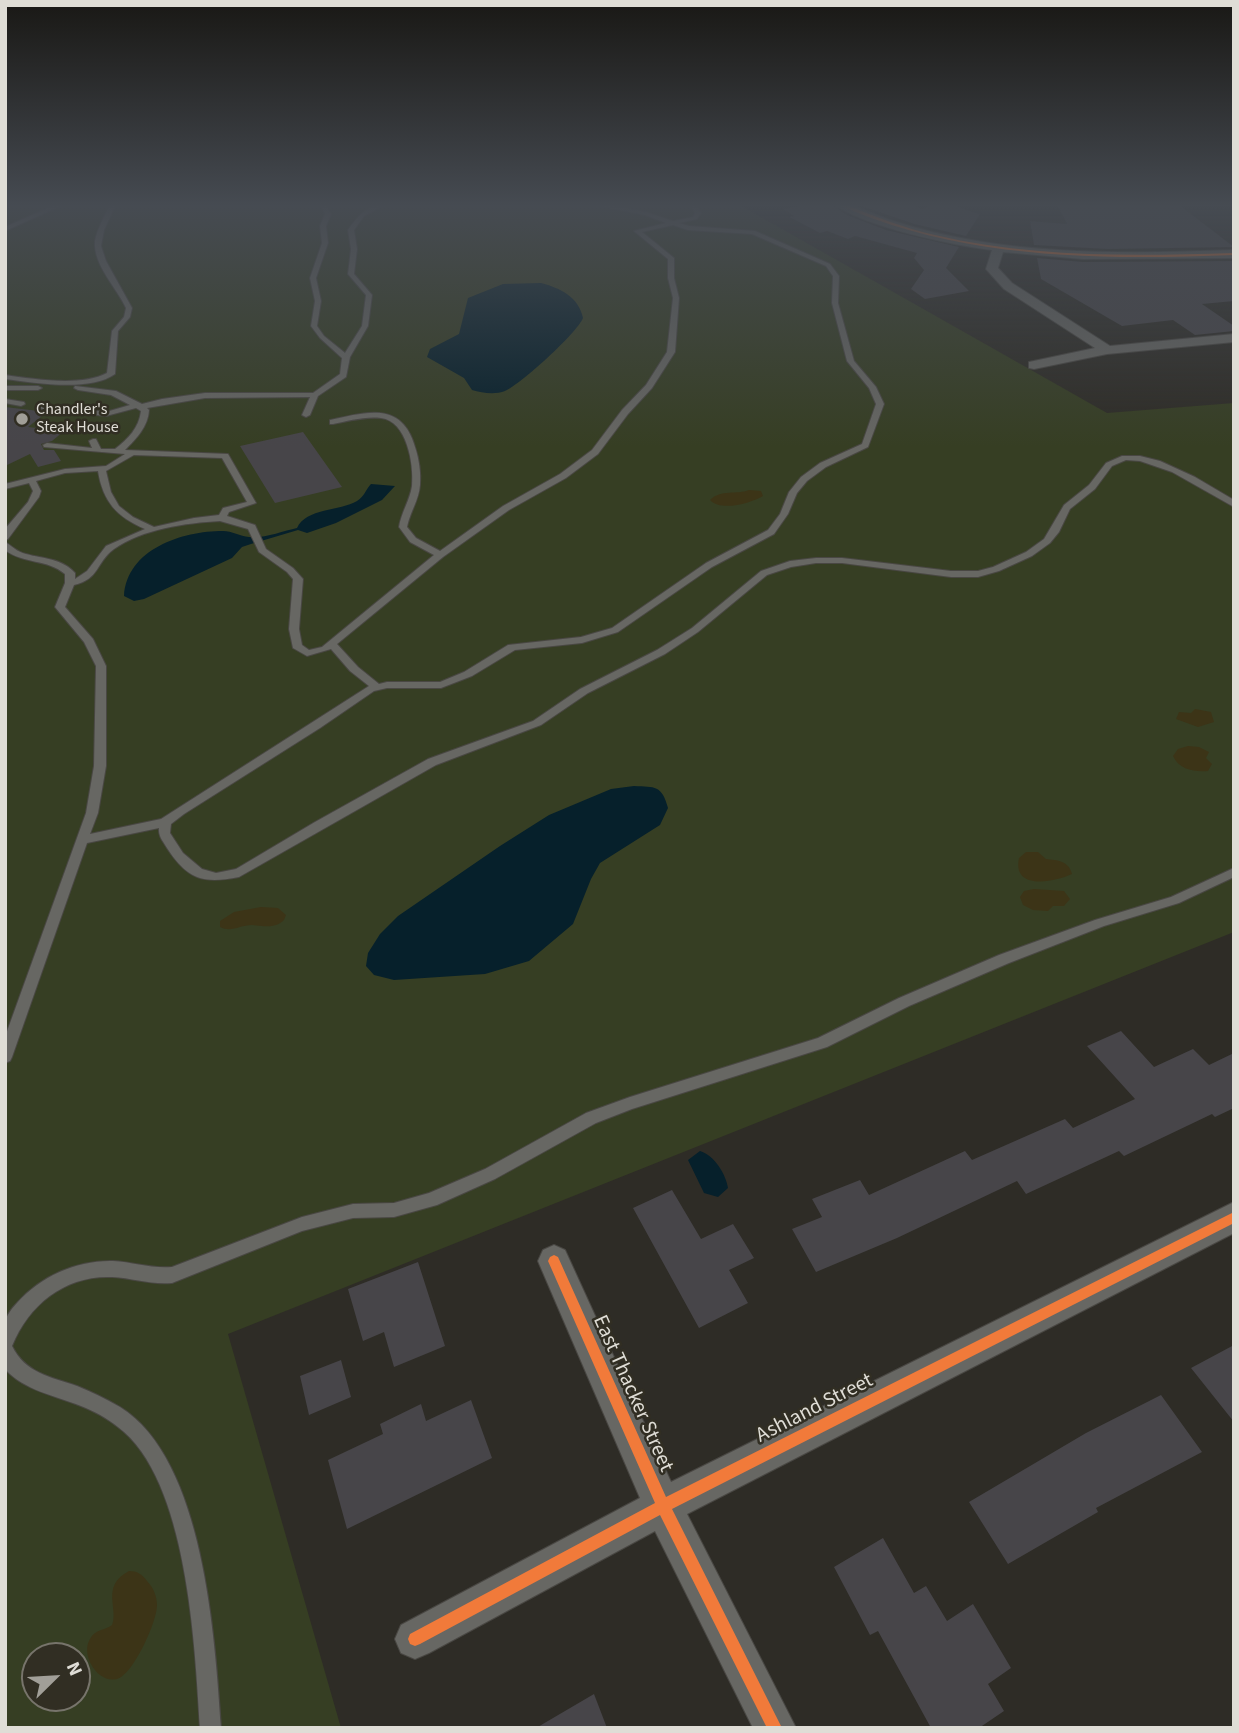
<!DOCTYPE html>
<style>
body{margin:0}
#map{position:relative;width:1239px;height:1733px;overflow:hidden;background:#2e2c26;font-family:"Source Sans 3",sans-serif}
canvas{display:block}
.frame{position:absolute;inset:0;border:7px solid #dfddd6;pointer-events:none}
.north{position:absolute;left:21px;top:1642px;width:70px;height:70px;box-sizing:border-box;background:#312e23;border:2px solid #77746b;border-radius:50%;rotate:66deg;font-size:19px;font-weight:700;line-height:28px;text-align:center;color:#dfddd6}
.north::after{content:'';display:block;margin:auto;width:24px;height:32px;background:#a19f98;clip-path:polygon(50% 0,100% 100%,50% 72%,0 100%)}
</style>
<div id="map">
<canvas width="1239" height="1733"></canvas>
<div class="frame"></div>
<div class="north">N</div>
</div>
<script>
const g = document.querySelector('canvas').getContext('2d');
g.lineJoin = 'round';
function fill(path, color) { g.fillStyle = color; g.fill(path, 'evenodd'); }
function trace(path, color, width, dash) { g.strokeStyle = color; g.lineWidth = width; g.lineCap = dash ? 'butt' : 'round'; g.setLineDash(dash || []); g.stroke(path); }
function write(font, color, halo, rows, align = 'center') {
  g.font = font + ' "Source Sans 3",sans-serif'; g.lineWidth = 5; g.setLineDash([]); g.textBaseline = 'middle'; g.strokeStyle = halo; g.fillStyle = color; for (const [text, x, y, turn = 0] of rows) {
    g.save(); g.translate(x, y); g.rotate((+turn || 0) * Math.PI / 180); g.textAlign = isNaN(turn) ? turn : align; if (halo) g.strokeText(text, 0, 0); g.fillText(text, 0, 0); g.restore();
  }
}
const green = new Path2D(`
 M5,204H738L1107,413L1234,403V932L228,1334L341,1728H5ZM35,1656H77V1698H35Z`);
const sand = new Path2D(`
 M749,490L761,491L763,496C751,503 721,512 710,500C721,489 737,495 749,490Z
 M1195,709L1211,712L1214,722L1198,727L1176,719L1179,712L1191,713Z
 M1188,746L1199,747L1209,752L1206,758L1212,764L1208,771C1195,772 1179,770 1173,756L1178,749Z
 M1026,852H1038L1046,859C1057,860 1069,861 1072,874C1055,882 1012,891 1019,858Z
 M1034,889L1064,891L1070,899L1064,906H1053L1048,911L1033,910L1023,905L1020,897L1024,891Z
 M261,907L278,908L286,915L284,920C275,929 264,926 252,925C240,925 231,933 220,927V921L234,912Z
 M129,1571C137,1571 142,1574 147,1581C153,1587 157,1596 157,1605C157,1622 133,1675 117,1679C98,1684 80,1655 90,1639C95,1629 104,1631 112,1625C119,1609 100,1586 129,1571Z`);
const water = new Path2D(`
 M541,283C560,288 579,297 583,318C577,333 521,384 505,391C495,395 482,393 472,390L464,378L427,357L430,349L459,334L468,298L503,284Z
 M371,484L395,486L382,500L336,523L307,533L298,530L251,544L242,547L232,558L144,599L134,601L124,596C127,549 182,531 223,531C232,531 240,536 249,537C263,539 283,531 297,528C306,508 340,511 357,501C364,497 366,489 371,484Z
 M634,786C655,787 662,785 668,808L660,825L600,863L591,879L573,924L529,961L485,974L394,980L374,975L366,966L368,953L380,934L398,916L500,846L549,815L611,789Z
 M700,1151C714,1155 726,1174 728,1188L718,1197L704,1193L688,1160Z`);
const building = new Path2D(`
 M811,204H831L847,215L886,230L959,247L946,268L969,291L925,299L911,289L924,270L914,258L917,253L855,236L848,239L827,231L820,233L789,217L794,216L783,209Z
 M856,204H911L922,209L935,204H949L980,214L966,236L914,224Z
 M1057,204H1178L1234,247L1108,249L1034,245L1030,221L1067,224Z
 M1037,258L1083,262L1234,261V301L1202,304L1234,326V331L1195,335L1173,320L1122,326L1041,279Z
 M5,407L47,412L28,427L64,431L52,441L41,444L44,450H54L61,461L38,467L30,454L5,466Z
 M303,432L342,487L275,503L240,446Z
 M1121,1031L1154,1067L1193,1049L1209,1065L1234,1053V1108L1215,1117L1212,1114L1124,1156L1119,1151L1026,1194L1017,1181L897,1238L816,1272L792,1229L822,1217L812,1199L860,1180L869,1195L965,1151L972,1160L1065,1119L1073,1128L1135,1099L1087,1046Z
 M672,1190L701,1239L733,1224L754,1258L729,1270L748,1303L699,1328L633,1208Z
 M418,1262L445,1346L394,1367L384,1332L363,1341L348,1289Z
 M1234,1345V1422L1191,1368Z
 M341,1360L351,1397L309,1415L300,1376Z
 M1161,1395L1202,1452L1096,1508L1098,1512L1008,1564L969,1502L1086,1433Z
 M471,1400L492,1458L347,1529L328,1460L383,1434L380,1424L421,1404L426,1421Z
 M883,1538L914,1593L926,1586L947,1621L973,1604L1011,1668L988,1684L1004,1711L979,1728H931L878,1631L870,1635L834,1567Z
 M594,1694L607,1728H536Z`);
const service = new Path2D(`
 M57,204H65L5,231V227Z
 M110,204H116L104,230L101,246L106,261L132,308L130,317L118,331L115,374C90,392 35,383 5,379V375C34,379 81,387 107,373L112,331L124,317L126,308C117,288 93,265 95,241C97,229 105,216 110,204Z
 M320,204H325L331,214L326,226L328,243L316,278L321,301L317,326L324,336L345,353L362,326L366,295L348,274L351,249L348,230C358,216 368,204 386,204L364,216L354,230L357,249L354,274L372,295L368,326L350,357L346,377L318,396L310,415L306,417L302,415L310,397L205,398L147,408L149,410C148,427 136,439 125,450L228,454L256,503L229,512L227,516L255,525L266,549L293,568L303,579L299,629L302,645L309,650L322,647L434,555L410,542L399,527C401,513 410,500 412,486C414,464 407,421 381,418C365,416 348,421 333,424H330V420C367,412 402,401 415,447C419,459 421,473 420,485C419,500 410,512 407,527L416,538L440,551L503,506L560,474L592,450L622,410L646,385L667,352L673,298L668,278V259L634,231L666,223L645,215L590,204H604L646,212L673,221L693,217L695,213L690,204H695L701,213L697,219L679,223L689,226L755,231L830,264L839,276L838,303L854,361L876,387L884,404L868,447L826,467L807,481L797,493L788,514L774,534L712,567L618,632L582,643L515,650L472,676L441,688H387L374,691L320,728L184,814L171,824L170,833L183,853L202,869L216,873L236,869L315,822L428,759L533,721L580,689L657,650L692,628L761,571L790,561L816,558H842L951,571H978L993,567L1026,552L1044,539L1064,505L1089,485L1106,463L1122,456H1140L1160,461L1195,477L1234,500V507L1172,472L1140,461L1126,460L1112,466L1095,489L1070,509L1059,532L1050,543L1032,556L999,571L978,577H951L842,563H816L791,567L767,575L698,632L665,654L588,693L541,725L436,765L239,877C203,884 188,880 167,848C163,841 158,836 159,828L87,843L12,1057L10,1061L5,1063V1037L86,813L94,766L96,666L84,642L55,607L65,583V574C48,559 23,564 5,550V542C12,546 17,552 26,554C44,559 61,558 75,573V579L87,571L106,546L145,529C117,517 103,502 98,471L65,473L36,481L41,491L39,497L8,539L5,540V529L28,502L33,491L29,483L5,489V484L65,469L106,466L125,454L44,447L43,445L47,443L92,448L89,441L93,439H96L101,449H115C128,439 139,428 141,411L136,408L106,416L42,409L38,407L42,405L106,412L130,405L111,395L78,390L74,388L75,386L116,391L142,404L162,399L205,393H313L340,374L342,358L320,338L311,326L315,301L310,278L322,243L320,226L325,214ZM673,225L688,230L752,234L826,266L833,276L832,303L847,361L869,388L876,404L862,444L820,463L801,477L789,492L780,514L768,530L706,563L612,628L581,637L508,645L464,672L440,682H387L379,684L358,667L337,644L443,557L509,510L566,478L598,454L628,414L652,388L675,352L679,298L674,278V258L642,232ZM134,455L222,458L247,502L223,508L219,515L194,518L154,527L133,517L119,506L111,492L106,471ZM220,521L248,529L259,552L287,572L293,579L289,629L293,648L307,656L331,649L350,671L369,686L161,819L90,834L98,813L106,766V666L93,639L65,607L74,585C100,579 96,562 114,549C142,529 186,523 220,521Z
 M5,386H38L42,388L38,390H5Z
 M5,399L24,402L25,404L21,406L5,403Z
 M1234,868V877L1179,903L1104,926L1009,963L909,1006L827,1047L632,1109L596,1123L495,1179L437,1205L394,1217L353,1218L302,1231L172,1283C151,1285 133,1278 112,1277C66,1275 29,1304 12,1346C25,1373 51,1377 77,1386C92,1392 106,1399 120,1407C204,1459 215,1638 221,1728H200C195,1647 188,1479 118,1427C107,1418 94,1411 81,1406C54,1395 25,1391 5,1369C5,1356 2,1333 5,1321C7,1315 13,1307 17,1303C41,1276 77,1260 113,1261C133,1262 152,1269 172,1267L302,1217L353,1204L394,1203L429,1193L485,1169L586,1113L630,1097L818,1038L899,998L999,955L1095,920L1171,897Z`);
const minor = new Path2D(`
 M834,204C855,204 870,213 890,220C920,230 952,237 983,242C1066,255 1150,253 1234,250V258L1083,259L1003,252L998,268L1012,283L1110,346L1234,334V342L1107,354L1034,369L1029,368V362L1095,348L1004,289L986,269L992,250C952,245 865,227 834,204Z
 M1234,1202V1233L687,1514L796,1728H753L655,1531L429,1653L415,1659L401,1653L395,1639L401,1625L640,1498L538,1261L543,1250L554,1245L565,1250L671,1482Z`);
const cycleway = new Path2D(`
 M837,204H844C874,216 904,228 935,235C1033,258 1134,256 1234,253V255C1100,260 962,260 837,204Z
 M1234,1212V1223L672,1509L782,1728H767L660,1515L420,1644L415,1646L410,1644L408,1639L410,1634L655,1503L548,1261L550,1257L554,1255L558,1257L666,1497Z`);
const markers = [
 [22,419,7,"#a19f98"]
];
const farPoinames = [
 ["Chandler's",36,410],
 ["Steak House",36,428]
];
const nearStreetnames = [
 ["East Thacker Street",632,1394,66],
 ["Ashland Street",815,1409,-27]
];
fill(green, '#363e23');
fill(sand, '#3c3417');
fill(water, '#06202b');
fill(building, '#474549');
trace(service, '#494743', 2);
trace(minor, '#494743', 2);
fill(service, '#676763');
fill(minor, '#676763');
fill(cycleway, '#f17a3a');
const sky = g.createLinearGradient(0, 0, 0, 447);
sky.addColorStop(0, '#191815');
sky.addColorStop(0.46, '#464b52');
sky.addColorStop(1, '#464b5200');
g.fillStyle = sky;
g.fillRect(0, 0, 1239, 447);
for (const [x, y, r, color] of markers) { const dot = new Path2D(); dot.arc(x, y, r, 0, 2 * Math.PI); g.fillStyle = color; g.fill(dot); trace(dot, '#312e23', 2.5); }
write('16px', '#dfddd6', '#312e23', farPoinames, 'left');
write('21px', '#dfddd6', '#312e23', nearStreetnames);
</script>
